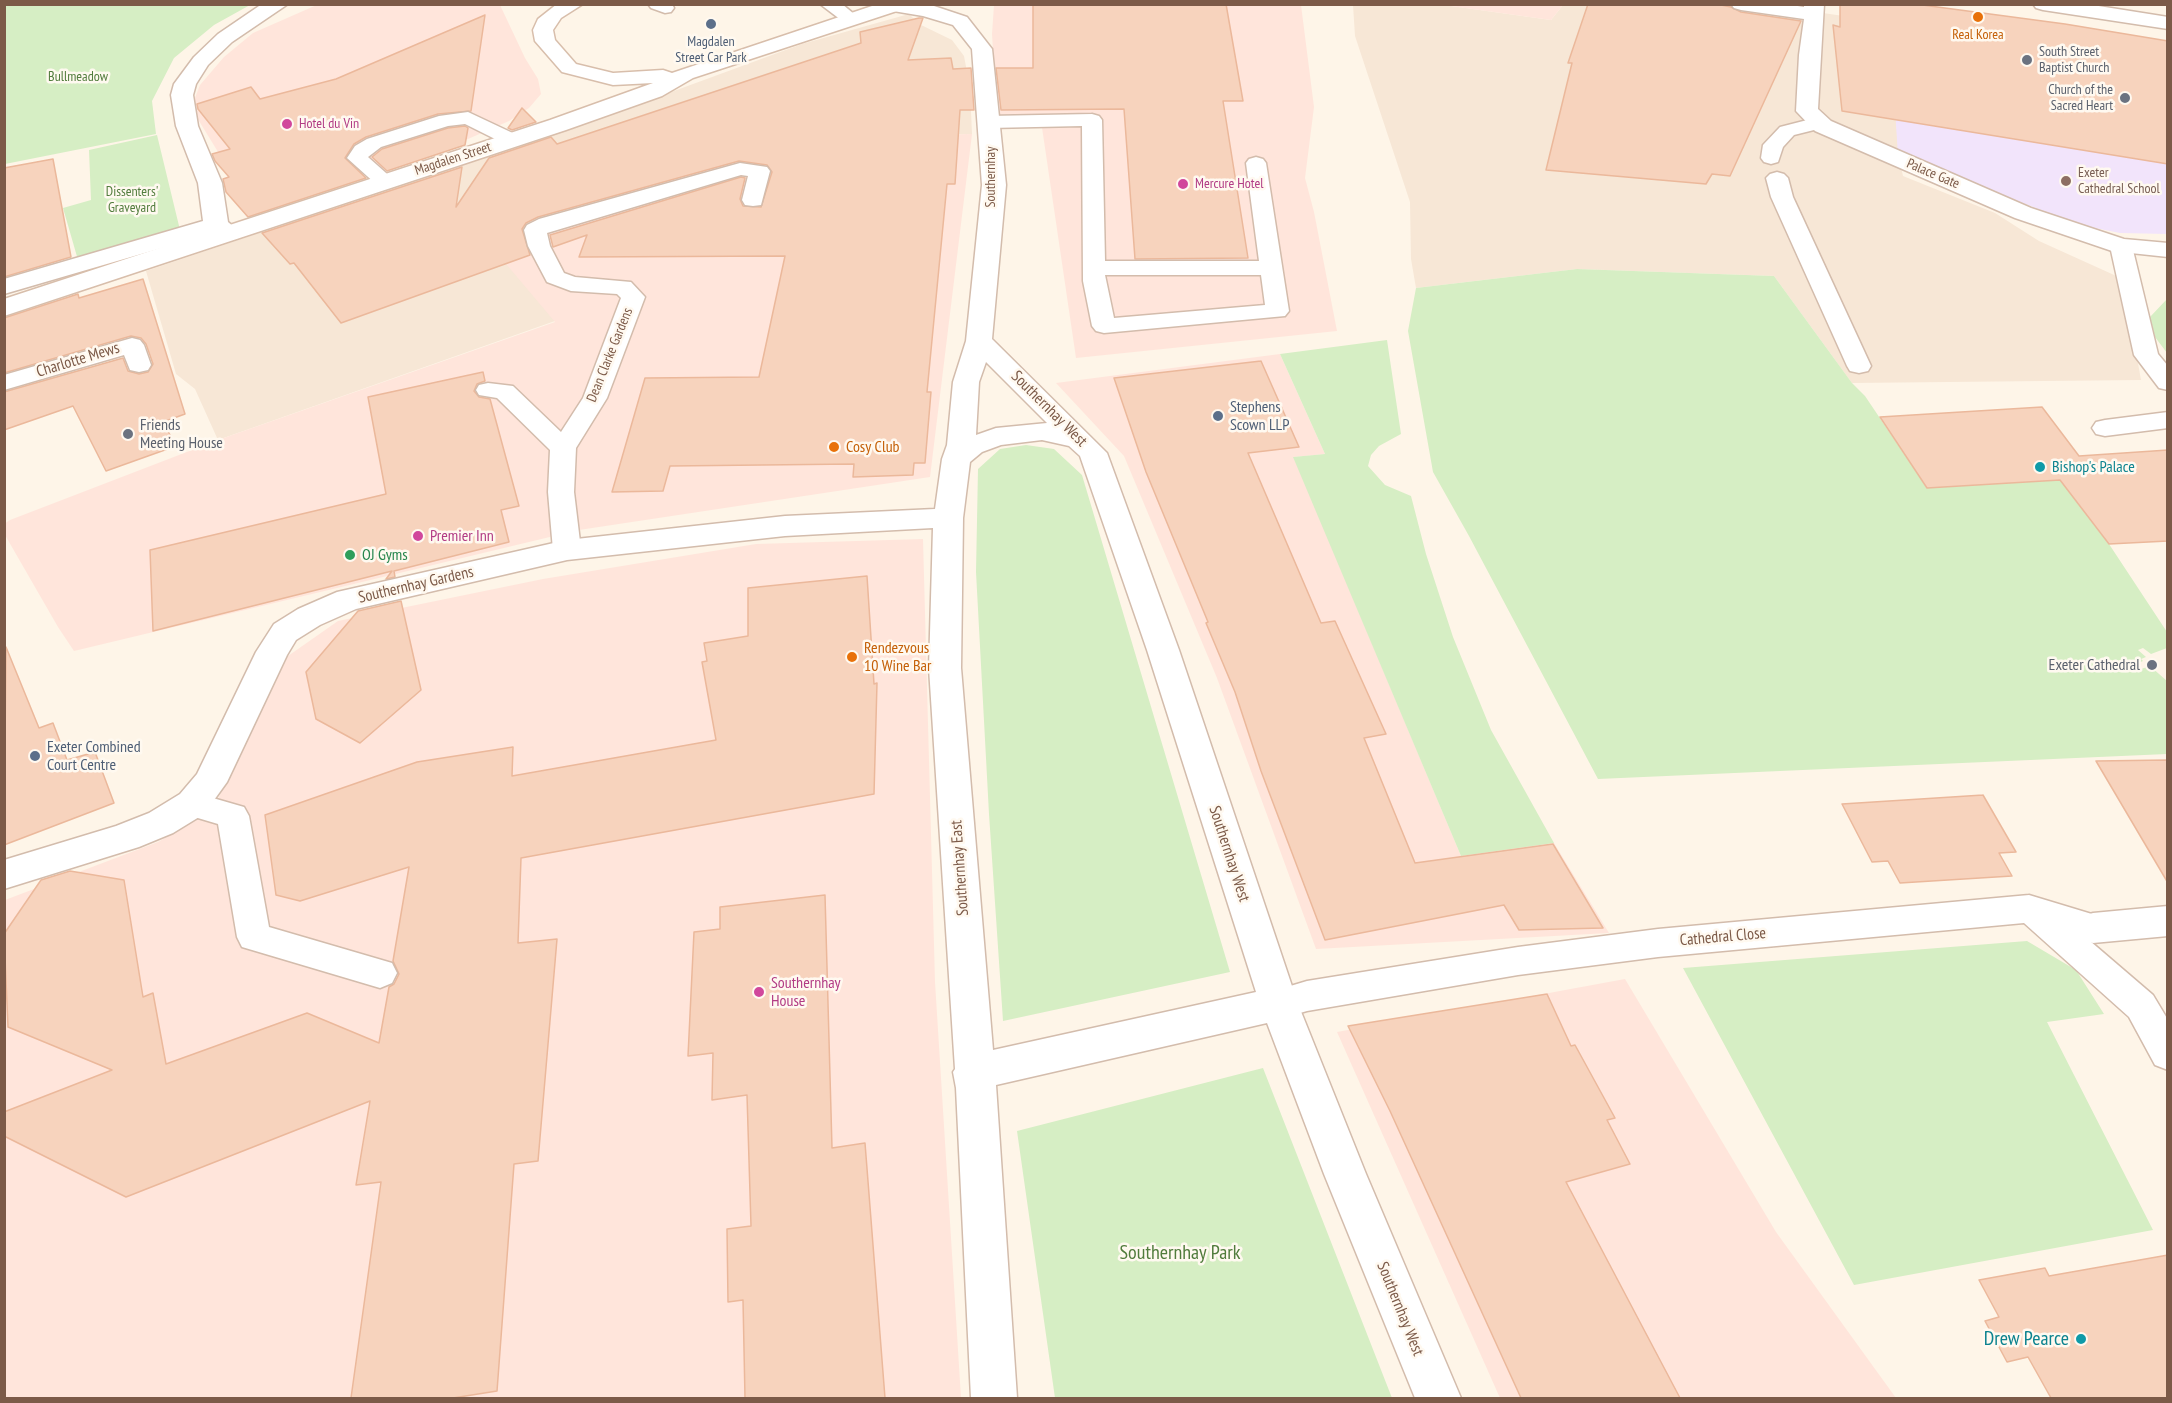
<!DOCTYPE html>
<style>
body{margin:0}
#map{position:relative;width:2172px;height:1403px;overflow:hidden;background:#fef5e8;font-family:"PT Sans Narrow",sans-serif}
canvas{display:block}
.frame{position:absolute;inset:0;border:6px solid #7c5a48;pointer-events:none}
</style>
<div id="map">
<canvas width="2172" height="1403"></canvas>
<div class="frame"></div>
</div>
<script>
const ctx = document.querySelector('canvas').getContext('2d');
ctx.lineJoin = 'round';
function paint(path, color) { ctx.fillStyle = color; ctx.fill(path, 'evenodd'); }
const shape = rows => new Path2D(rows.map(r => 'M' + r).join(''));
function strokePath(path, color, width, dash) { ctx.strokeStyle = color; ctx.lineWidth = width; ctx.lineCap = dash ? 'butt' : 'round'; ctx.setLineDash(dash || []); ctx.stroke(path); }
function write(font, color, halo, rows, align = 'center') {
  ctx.font = font + ' "PT Sans Narrow",sans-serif'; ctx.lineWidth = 5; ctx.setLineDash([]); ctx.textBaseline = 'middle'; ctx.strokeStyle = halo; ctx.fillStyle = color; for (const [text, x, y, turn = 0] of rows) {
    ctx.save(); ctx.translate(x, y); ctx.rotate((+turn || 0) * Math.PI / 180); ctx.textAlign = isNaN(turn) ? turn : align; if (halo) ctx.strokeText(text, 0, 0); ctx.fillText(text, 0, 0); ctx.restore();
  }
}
paint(shape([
 [1353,5,1444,5,1551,20,1563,5,1767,5,1997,38,1898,155,1903,176,1995,213,2039,241,2123,279,2141,380,1852,383,1774,276,1577,269,1416,288,1411,259,1410,202,1355,36],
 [909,14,919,24,952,40,964,56,970,88,972,134,871,136,769,147,678,179,611,185,624,195,587,206,555,321,218,440,195,389,176,374,146,271,595,120,802,44]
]), '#f7e7d6');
paint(shape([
 [319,4,500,5,525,58,538,79,541,94,529,108,509,121,468,139,255,212,191,108,200,85,224,57,253,33],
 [994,5,1301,5,1314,107,1305,178,1314,212,1337,331,1076,358,1040,114,997,115,992,34],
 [1444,5,1563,4,1563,5,1551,20],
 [972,134,930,477,579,530,74,651,58,627,5,535,4,524,10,520,218,440,555,322,485,239,623,195,610,185,662,166,678,179,769,147,871,136],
 [1280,354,1325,454,1294,457,1461,856,1554,843,1609,933,1316,949,1217,678,1124,456,1056,383],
 [923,539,935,982,961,1398,5,1398,5,900,158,842,212,811,288,656,338,621,543,579,756,544],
 [1625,979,1776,1232,1896,1398,1500,1398,1337,1032]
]), '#ffe5db');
paint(shape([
 [1894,95,2167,140,2167,234,2120,233,2080,225,1898,155]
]), '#f2e4fb');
paint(shape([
 [5,4,248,4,250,5,214,25,174,58,152,101,156,134,5,164],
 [157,135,180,230,78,260,63,208,91,200,89,150],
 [1577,269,1774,276,1852,383,1865,396,1927,488,2078,479,2073,497,2109,544,2167,632,2167,648,2151,654,2143,648,2138,650,2146,657,2141,659,2143,661,2136,664,2141,669,2150,666,2167,681,2167,754,1598,779,1469,536,1433,472,1408,331,1416,288],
 [2167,299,2167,353,2155,337,2150,317],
 [1387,340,1401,434,1379,446,1371,455,1368,466,1385,485,1411,496,1426,554,1453,637,1491,730,1554,843,1461,856,1293,457,1325,454,1280,354],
 [1026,445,1054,449,1082,475,1230,972,1003,1021,989,814,976,572,978,469,1000,449],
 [2027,941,2076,970,2104,1014,2047,1022,2153,1230,1854,1285,1683,968],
 [1263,1068,1392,1398,1055,1398,1017,1131]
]), '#d6eec4');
const building = shape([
 [1033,4,1226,4,1243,101,1223,101,1248,258,1135,259,1124,109,1001,110,996,68,1033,68,1033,4],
 [1588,4,1716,4,1731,7,1741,12,1801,21,1730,176,1712,174,1706,184,1546,170,1572,63,1568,63,1588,4],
 [1840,4,1915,4,2065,24,2168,41,2168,164,1842,111,1833,25,1840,27,1840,4],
 [485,15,471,111,438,114,366,137,354,144,345,158,366,178,248,217,226,192,223,179,229,177,215,161,212,154,230,149,198,109,197,104,251,87,260,99,336,79,485,15],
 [919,18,923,18,908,60,951,58,953,69,971,68,974,110,960,110,955,184,947,184,927,392,931,392,925,463,914,463,913,475,853,477,854,464,670,466,663,491,612,492,645,378,759,377,785,256,579,257,587,235,553,247,550,235,741,177,745,178,740,199,743,206,761,207,772,172,767,165,739,161,538,217,526,223,522,229,530,255,341,323,294,263,290,264,262,233,462,167,456,207,489,158,551,137,557,144,861,43,860,32,919,18],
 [522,108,536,122,512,130,508,128,522,108],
 [465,126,468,128,465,145,387,171,372,157,382,149,448,128,465,126],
 [53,159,71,257,4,277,4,168,53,159],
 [143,279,185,414,163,422,176,446,106,471,73,406,4,430,4,392,123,358,128,371,139,374,148,372,153,364,146,344,141,338,131,336,4,373,4,318,78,294,79,298,143,279],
 [1261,361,1299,447,1248,453,1321,623,1335,621,1386,734,1364,738,1415,863,1553,844,1603,928,1519,930,1504,905,1325,940,1261,771,1235,692,1206,623,1208,622,1146,472,1114,378,1261,361],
 [483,372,485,381,477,384,474,391,479,397,490,399,519,506,501,510,509,542,394,571,395,577,386,579,392,571,153,631,150,550,386,494,368,397,483,372],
 [2042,407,2079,456,2168,450,2168,541,2109,544,2060,480,1927,488,1880,417,2042,407],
 [867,576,874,684,877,683,874,794,521,858,518,943,557,939,538,1161,514,1164,497,1391,453,1398,351,1398,381,1182,356,1185,370,1101,126,1197,4,1136,4,1112,112,1070,8,1027,4,934,41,880,70,871,124,880,143,997,153,993,166,1064,307,1013,379,1043,389,987,394,984,399,974,393,961,409,867,300,901,276,895,265,815,417,762,513,747,512,776,716,740,702,662,707,661,704,643,748,636,748,588,867,576],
 [401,601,421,690,360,743,316,719,306,672,358,611,401,601],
 [6,647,39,728,53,723,67,760,95,752,114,803,4,845,6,647],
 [2168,760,2168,883,2096,761,2168,760],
 [1983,795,2016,852,1999,853,2012,876,1900,883,1888,861,1872,862,1842,804,1983,795],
 [825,895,832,1148,865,1143,885,1398,745,1398,743,1300,728,1302,727,1229,751,1226,747,1095,712,1100,713,1053,688,1056,694,932,720,929,720,907,825,895],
 [1547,994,1571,1046,1575,1045,1615,1118,1607,1120,1630,1164,1566,1182,1680,1398,1521,1398,1390,1111,1348,1026,1547,994],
 [2168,1255,2168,1398,2051,1398,2028,1357,2007,1362,1985,1321,1999,1317,1979,1280,2045,1268,2049,1276,2168,1255]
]);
paint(building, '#f7d3bd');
strokePath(building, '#ebb89b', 1.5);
const service = shape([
 [648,4,672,4,674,8,671,12,665,13,651,8,648,4],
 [820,4,842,4,860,19,857,23,845,23,820,4],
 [468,112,519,136,522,140,519,144,505,144,465,124,448,126,381,147,368,157,395,181,391,185,384,187,377,185,347,158,355,146,367,139,439,116,468,112],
 [1092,114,1099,116,1102,120,1105,261,1259,261,1246,163,1249,159,1256,157,1263,159,1266,163,1289,311,1285,316,1104,333,1096,331,1092,326,1083,281,1082,126,989,128,982,126,979,122,982,118,989,116,1092,114],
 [1105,275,1261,275,1265,305,1114,318,1105,275],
 [1819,117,1826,119,1829,123,1826,127,1794,135,1783,147,1778,162,1771,164,1764,162,1761,158,1763,145,1780,127,1819,117],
 [740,163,767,167,770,171,761,205,753,206,745,205,742,200,748,176,741,175,547,233,550,246,564,273,575,277,631,282,645,297,607,398,576,448,574,492,581,550,577,556,567,559,557,556,553,550,548,492,550,450,497,398,479,395,476,390,479,385,488,383,513,386,561,432,583,398,621,298,617,294,571,291,547,282,528,246,524,230,527,225,539,219,740,163],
 [1777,172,1784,174,1788,178,1793,197,1871,366,1868,371,1859,373,1850,371,1847,366,1771,197,1766,178,1770,174,1777,172],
 [2121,239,2129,241,2132,246,2158,354,2168,366,2168,390,2159,388,2134,355,2110,246,2113,241,2121,239],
 [132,338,140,340,144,345,151,365,148,370,139,372,130,370,124,355,4,390,4,375,132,338],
 [2168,412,2168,428,2105,436,2096,434,2092,428,2096,422,2105,420,2168,412],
 [192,792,244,807,249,816,269,927,392,963,397,973,392,983,380,988,242,947,237,937,218,824,181,813,176,804,181,795,192,792],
 [2029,895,2105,918,2110,928,2105,938,2090,941,2153,995,2168,1020,2168,1070,2155,1065,2129,1017,2024,923,1658,957,1518,975,1307,1011,1279,1019,1267,1015,1261,1004,1267,993,1307,981,1518,947,1658,929,2029,895]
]);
const pedestrian = shape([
 [2168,906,2168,936,2093,943,2080,939,2074,928,2080,917,2093,913,2168,906]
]);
const minor = shape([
 [262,4,288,4,232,42,208,65,196,84,193,95,198,126,222,183,228,222,241,233,238,238,229,240,213,233,4,294,4,279,203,221,198,183,176,126,171,95,174,84,194,57,218,34,262,4],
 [885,4,928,4,967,17,992,49,1006,185,992,339,1107,453,1179,650,1298,1004,1366,1174,1461,1398,1415,1398,1324,1174,1267,1023,996,1085,1017,1398,971,1398,956,1088,953,1072,955,1069,929,668,933,528,785,536,567,560,356,609,320,625,296,640,287,655,227,782,204,814,173,833,139,847,4,889,4,860,116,826,149,813,180,794,197,774,256,652,274,624,298,609,337,592,567,540,785,516,935,509,942,459,947,445,953,382,966,341,982,185,972,49,953,25,923,16,887,10,885,4],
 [986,362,1047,423,996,428,976,435,979,382,986,362],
 [1042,440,1069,446,1080,456,1147,650,1256,992,993,1050,961,668,963,518,970,462,982,452,1001,445,1042,440],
 [1731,4,1785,4,1804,7,1804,4,1824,4,1818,109,1831,121,2031,208,2124,239,2168,243,2168,257,2112,251,2015,218,1815,131,1796,111,1799,55,1804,19,1741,10,1734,8,1731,4]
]);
const tertiary = shape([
 [2033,4,2086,4,2168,17,2168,29,2043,10,2036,8,2033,4]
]);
const secondary = shape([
 [557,4,583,4,561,18,553,30,555,40,576,64,613,73,663,70,672,73,878,4,909,4,906,8,693,78,662,96,566,130,4,316,4,299,550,120,653,83,613,85,562,72,535,41,533,30,538,19,557,4]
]);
strokePath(service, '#d3bcac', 3);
strokePath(pedestrian, '#d3bcac', 3);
strokePath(minor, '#d3bcac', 3);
strokePath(tertiary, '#d3bcac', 3);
strokePath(secondary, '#d8beab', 3);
paint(service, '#fff');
paint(pedestrian, '#fff');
paint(minor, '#fff');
paint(tertiary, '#fff');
paint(secondary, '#fff');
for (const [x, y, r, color] of [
 [1978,17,6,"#e8710a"],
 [711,24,6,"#5c6f8a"],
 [2027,60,6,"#6b7280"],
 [2125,98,6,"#6b7280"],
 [287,124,6,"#d1479c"],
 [2066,181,6,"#8d6e63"],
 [1183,184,6,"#d1479c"],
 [1218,416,6,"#5c6f8a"],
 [128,434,6,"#6b7280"],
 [834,447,6,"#e8710a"],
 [2040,467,6,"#0f9aa8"],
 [418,536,6,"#d1479c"],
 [350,555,6,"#2e9e5b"],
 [852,657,6,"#e8710a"],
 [2152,665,6,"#6b7280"],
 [35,756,6,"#5c6f8a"],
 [759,992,6,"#d1479c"],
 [2081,1339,6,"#0f9aa8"]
]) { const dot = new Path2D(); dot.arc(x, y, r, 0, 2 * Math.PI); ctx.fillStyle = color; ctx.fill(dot); strokePath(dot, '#fff9f0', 2); }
write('14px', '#c56008', '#fff9f0', [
 ["Real Korea",1978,35]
]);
write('14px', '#4e5e75', '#fff9f0', [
 ["Magdalen",711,42],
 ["Street Car Park",711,58]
]);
write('14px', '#5b616d', '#fff9f0', [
 ["South Street",2039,52],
 ["Baptist Church",2039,68],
 ["Church of the",2113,90,"right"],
 ["Sacred Heart",2113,106,"right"]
], 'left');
write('14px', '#517c3c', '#fff9f0', [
 ["Bullmeadow",78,77],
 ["Dissenters'",132,192],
 ["Graveyard",132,208]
]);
write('14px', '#b23c85', '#fff9f0', [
 ["Hotel du Vin",299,124],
 ["Mercure Hotel",1195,184]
], 'left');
write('14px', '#7c5a48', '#fff9f0', [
 ["Magdalen Street",453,159,-18],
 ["Palace Gate",1933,174,23],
 ["Southernhay",991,177,-90],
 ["Dean Clarke Gardens",610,355,-68]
]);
write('14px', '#785e54', '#fff9f0', [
 ["Exeter",2078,173],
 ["Cathedral School",2078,189]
], 'left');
write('16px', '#7c5a48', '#fff9f0', [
 ["Charlotte Mews",78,360,-17],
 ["Southernhay West",1049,409,45],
 ["Southernhay Gardens",416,585,-13],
 ["Southernhay West",1229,854,72],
 ["Southernhay East",960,868,-94],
 ["Cathedral Close",1723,937,-5],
 ["Southernhay West",1400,1309,68]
]);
write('16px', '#4e5e75', '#fff9f0', [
 ["Stephens",1230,407],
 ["Scown LLP",1230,425],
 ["Exeter Combined",47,747],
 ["Court Centre",47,765]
], 'left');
write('16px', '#5b616d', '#fff9f0', [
 ["Friends",140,425],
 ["Meeting House",140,443],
 ["Exeter Cathedral",2140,665,"right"]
], 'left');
write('16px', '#c56008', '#fff9f0', [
 ["Cosy Club",846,447],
 ["Rendezvous",864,648],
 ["10 Wine Bar",864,666]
], 'left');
write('16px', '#0d838f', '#fff9f0', [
 ["Bishop's Palace",2052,467]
], 'left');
write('16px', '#b23c85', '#fff9f0', [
 ["Premier Inn",430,536],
 ["Southernhay",771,983],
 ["House",771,1001]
], 'left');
write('16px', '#27864d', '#fff9f0', [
 ["OJ Gyms",362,555]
], 'left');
write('20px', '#517c3c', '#fff9f0', [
 ["Southernhay Park",1180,1253]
]);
write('20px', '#0d838f', '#fff9f0', [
 ["Drew Pearce",2069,1339]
], 'right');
</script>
